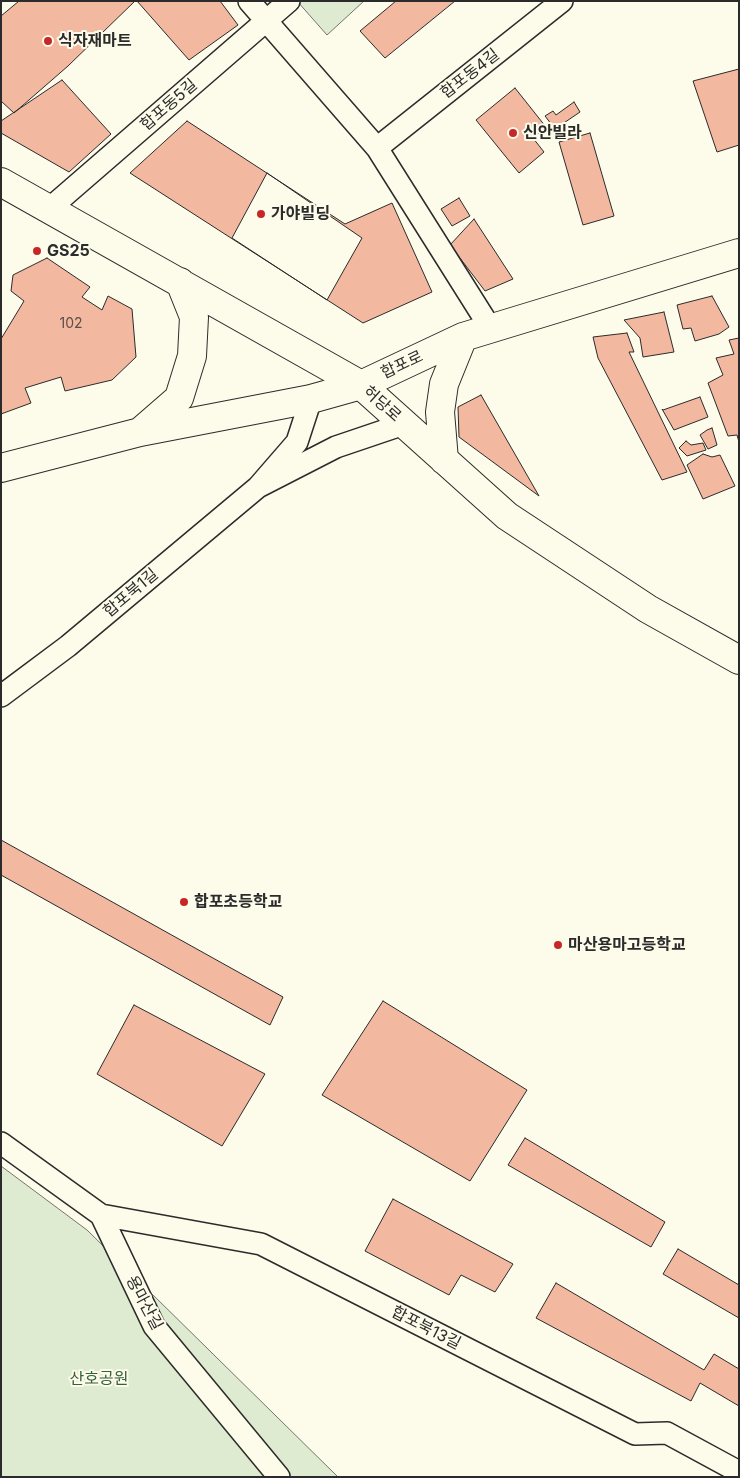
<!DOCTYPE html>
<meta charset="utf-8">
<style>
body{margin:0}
#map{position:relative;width:740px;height:1478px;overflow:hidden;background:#fdfbea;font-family:Inter,sans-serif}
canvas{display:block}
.frame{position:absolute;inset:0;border:2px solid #2b2b2b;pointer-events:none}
</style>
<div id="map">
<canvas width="740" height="1478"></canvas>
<div class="frame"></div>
</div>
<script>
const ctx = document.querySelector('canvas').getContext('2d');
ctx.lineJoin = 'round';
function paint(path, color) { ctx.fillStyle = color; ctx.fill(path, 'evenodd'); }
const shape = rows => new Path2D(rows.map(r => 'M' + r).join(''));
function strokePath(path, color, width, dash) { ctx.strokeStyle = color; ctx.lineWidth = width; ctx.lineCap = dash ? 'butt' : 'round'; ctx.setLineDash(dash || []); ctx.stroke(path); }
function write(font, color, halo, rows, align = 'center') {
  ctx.font = font + ' Inter,"Noto Sans KR",sans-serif'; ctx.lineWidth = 4; ctx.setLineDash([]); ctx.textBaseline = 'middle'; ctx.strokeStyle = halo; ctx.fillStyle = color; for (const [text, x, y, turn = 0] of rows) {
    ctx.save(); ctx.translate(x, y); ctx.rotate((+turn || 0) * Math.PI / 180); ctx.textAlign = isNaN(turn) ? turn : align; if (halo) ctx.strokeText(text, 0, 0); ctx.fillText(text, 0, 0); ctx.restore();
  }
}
const green = shape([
 [297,1,364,1,327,35,297,1],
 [1,1166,87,1230,338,1477,1,1477,1,1166]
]);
paint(green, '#deebd1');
strokePath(green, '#74746e', 1);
const building = shape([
 [19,1,135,1,68,66,14,113,1,101,1,16,19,1],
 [137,1,220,1,238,25,189,60,137,1],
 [396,1,455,1,385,58,360,31,396,1],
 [739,69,739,145,717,152,693,81,739,69],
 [62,80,111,134,69,172,1,133,1,121,62,80],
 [515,88,546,127,533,138,544,152,519,173,476,120,515,88],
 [574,102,580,112,555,129,545,116,553,111,556,115,574,102],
 [187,121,345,224,392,203,432,292,363,323,130,173,187,121],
 [590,133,614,216,583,225,559,142,590,133],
 [267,173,362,238,327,300,232,238,267,173],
 [459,198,470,216,452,226,441,209,459,198],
 [474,219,513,279,485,291,450,245,474,219],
 [47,258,90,287,82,297,102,310,108,296,132,309,136,357,112,380,65,391,61,377,25,388,31,403,1,414,1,339,24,301,11,291,13,275,47,258],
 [712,296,729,327,719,334,695,341,691,328,683,329,677,305,712,296],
 [664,312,674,352,643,357,640,338,624,320,664,312],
 [627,333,634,352,629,352,687,472,662,480,598,358,593,337,627,333],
 [739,338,739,442,737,435,728,436,708,383,723,375,716,358,734,354,729,340,739,338],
 [481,395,539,496,459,437,458,407,481,395],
 [700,397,708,417,674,430,662,409,663,410,700,397],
 [712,428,717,445,708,449,700,435,707,430,712,428],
 [686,441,691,445,703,443,706,450,687,456,679,448,686,441],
 [703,454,712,457,720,455,735,486,703,499,687,465,703,454],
 [1,840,283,997,270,1025,1,875,1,840],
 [383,1001,527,1090,470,1181,322,1095,383,1001],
 [134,1005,265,1074,222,1146,97,1074,134,1005],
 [525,1138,665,1222,651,1247,508,1165,525,1138],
 [393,1199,513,1264,495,1292,461,1275,449,1295,365,1251,393,1199],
 [678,1249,739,1285,739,1318,663,1274,678,1249],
 [556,1283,704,1370,714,1354,739,1369,739,1406,700,1383,691,1401,536,1318,556,1283]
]);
paint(building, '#f2b8a0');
strokePath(building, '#2b2b2b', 1);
const minor = shape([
 [249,1,377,148,491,329],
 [377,148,562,1],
 [49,209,289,1],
 [311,399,297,442,258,487,336,447,404,424],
 [1,696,68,646,258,487],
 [1,1143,101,1215,154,1326,279,1477],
 [101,1215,261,1244,635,1434,667,1433,739,1472]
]);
const secondary = shape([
 [1,182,361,385,507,516,648,609,739,660],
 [141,431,179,398,192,356,194,317,180,282],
 [444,460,440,412,444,384,463,337],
 [1,468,140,432,311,399,361,385,463,337,739,253]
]);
strokePath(minor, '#2b2b2b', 24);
strokePath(secondary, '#2b2b2b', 30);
strokePath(minor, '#fdfbea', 21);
strokePath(secondary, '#fdfbea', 28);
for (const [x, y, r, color] of [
 [48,41,5,"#c62828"],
 [513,133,5,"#c62828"],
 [261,214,5,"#c62828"],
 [37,251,5,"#c62828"],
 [184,902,5,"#c62828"],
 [558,945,5,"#c62828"]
]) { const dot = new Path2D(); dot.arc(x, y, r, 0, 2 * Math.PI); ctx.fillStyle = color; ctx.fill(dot); strokePath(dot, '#fdfbea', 2); }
write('14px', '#5d4e48', null, [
 ["102",71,324]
]);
write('bold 16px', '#2b2b2b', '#fdfbea', [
 ["식자재마트",58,41],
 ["신안빌라",523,133],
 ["가야빌딩",271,214],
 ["GS25",47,251],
 ["합포초등학교",194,902],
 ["마산용마고등학교",568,945]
], 'left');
write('16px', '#2b2b2b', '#fdfbea', [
 ["합포동4길",470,74,-38],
 ["합포동5길",169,105,-41],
 ["합포로",402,365,-25],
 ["허당로",382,404,42],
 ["합포북1길",131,593,-40],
 ["용마산길",144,1303,62],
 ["합포북13길",426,1328,27]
]);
write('16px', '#34623c', '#fdfbea', [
 ["산호공원",99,1379]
]);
</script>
